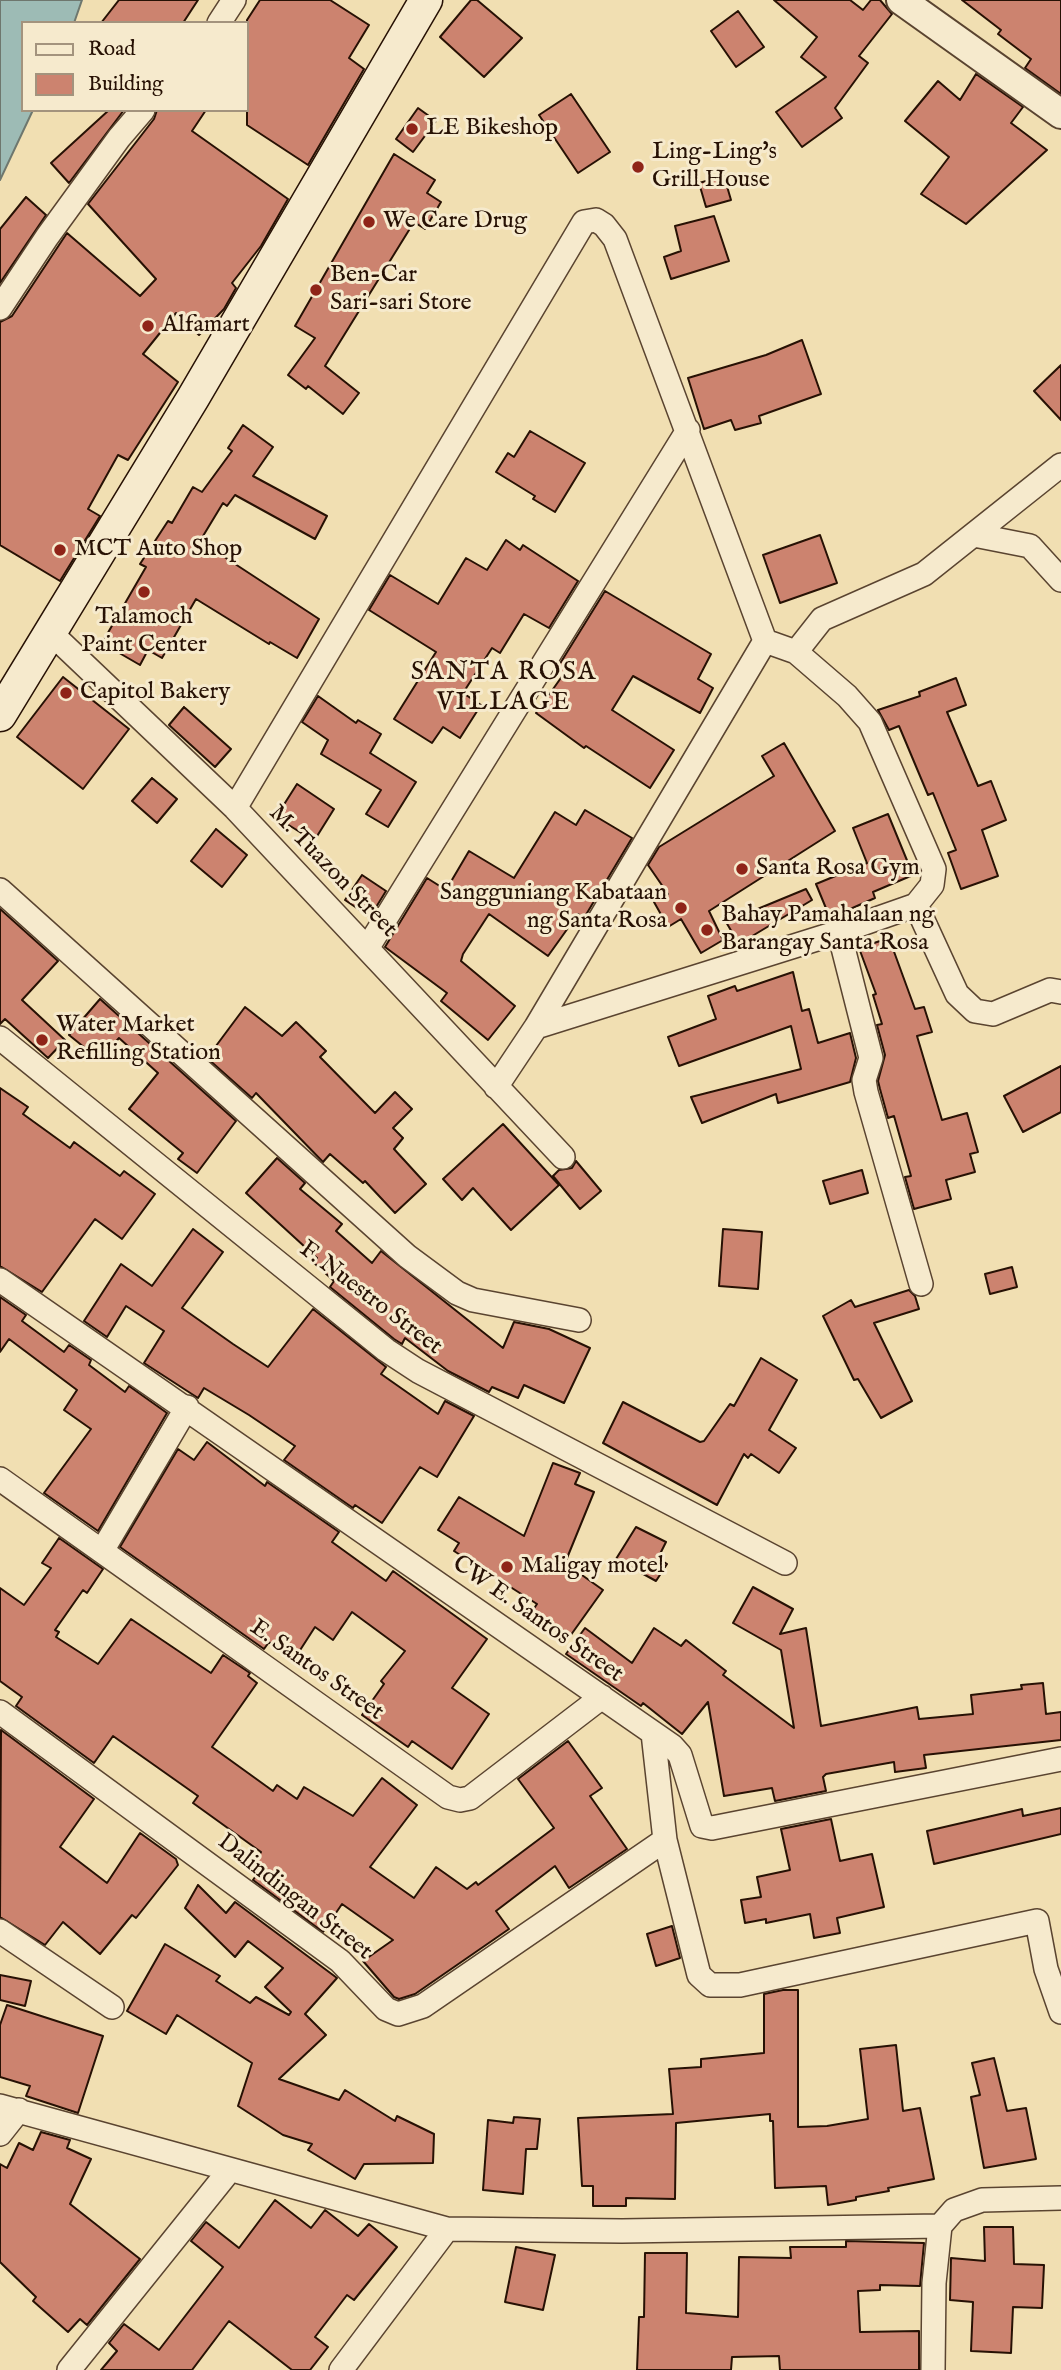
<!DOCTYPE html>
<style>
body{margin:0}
#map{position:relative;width:1061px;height:2370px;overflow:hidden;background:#f1dfb2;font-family:"IM FELL English",serif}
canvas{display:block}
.legend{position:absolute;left:21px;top:21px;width:228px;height:91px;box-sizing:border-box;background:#f6eacd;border:2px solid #a3937d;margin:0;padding:9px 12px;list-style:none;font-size:21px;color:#271104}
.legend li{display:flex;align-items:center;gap:14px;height:35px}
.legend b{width:35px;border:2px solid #a3937d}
</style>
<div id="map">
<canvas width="1061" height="2370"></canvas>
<ul class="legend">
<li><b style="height:9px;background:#f6eacd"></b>Road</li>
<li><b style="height:19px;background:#cc836f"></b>Building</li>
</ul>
</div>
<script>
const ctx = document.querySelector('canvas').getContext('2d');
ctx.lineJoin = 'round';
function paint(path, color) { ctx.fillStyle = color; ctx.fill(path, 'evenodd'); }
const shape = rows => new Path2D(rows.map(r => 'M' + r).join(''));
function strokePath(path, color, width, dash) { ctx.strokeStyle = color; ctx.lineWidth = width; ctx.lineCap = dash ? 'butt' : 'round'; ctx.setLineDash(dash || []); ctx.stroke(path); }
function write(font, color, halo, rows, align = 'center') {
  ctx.font = font + ' "IM FELL English",serif'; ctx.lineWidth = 6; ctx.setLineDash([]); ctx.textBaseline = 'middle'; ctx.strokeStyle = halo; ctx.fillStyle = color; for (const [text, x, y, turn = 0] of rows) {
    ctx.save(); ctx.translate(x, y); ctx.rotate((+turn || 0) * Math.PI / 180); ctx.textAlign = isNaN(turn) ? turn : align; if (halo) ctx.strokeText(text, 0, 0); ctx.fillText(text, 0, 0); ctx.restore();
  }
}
const water = shape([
 [0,0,82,0,74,23,23,23,23,110,33,110,0,180,0,0]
]);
paint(water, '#9dbbb5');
strokePath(water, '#6e776e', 2);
const building = shape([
 [119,0,198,0,183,23,101,23,119,0],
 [260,0,330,0,369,25,349,58,364,69,308,165,247,125,247,20,260,0],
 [471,0,477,0,522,38,484,77,440,37,471,0],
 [774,0,850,0,863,10,871,0,880,0,892,14,859,56,868,63,835,108,842,118,802,147,776,112,826,77,801,57,817,37,774,0],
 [962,0,1061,0,1061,94,1025,68,1031,59,998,34,1001,30,962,0],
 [738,11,764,47,736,67,711,31,738,11],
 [976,74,1023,107,1011,123,1047,150,966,224,921,194,949,157,905,121,938,81,960,100,976,74],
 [571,94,610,152,578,173,539,115,571,94],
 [418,108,436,121,413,152,396,139,418,108],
 [109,110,124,110,69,183,51,163,109,110],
 [157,110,206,110,192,131,288,199,261,246,232,283,236,288,224,309,199,335,176,313,143,354,178,382,128,460,118,455,88,509,100,516,60,581,0,545,0,322,12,316,67,233,140,296,156,279,88,204,154,119,157,110],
 [394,154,435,180,427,193,441,202,425,229,414,222,325,366,359,393,343,414,308,386,306,389,288,375,315,338,295,326,394,154],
 [724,176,731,200,706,207,699,183,724,176],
 [26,197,46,215,0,283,0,229,26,197],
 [714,216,729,261,671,279,664,257,681,251,675,226,714,216],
 [802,340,821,394,759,416,761,423,735,430,731,420,704,429,688,378,766,355,802,340],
 [1061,365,1061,420,1034,391,1061,365],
 [243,425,273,447,253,476,327,516,315,539,235,495,227,506,223,503,200,541,319,619,297,658,270,642,269,644,196,599,162,658,148,650,140,665,102,643,146,567,140,564,168,521,172,523,193,487,202,492,232,451,228,448,243,425],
 [530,431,585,463,555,512,533,499,535,496,496,472,508,453,514,457,530,431],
 [820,535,837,583,780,603,763,555,820,535],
 [506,540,520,550,523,545,578,581,549,628,524,614,500,653,492,648,463,693,481,705,460,738,443,727,432,743,394,719,436,652,369,610,390,575,438,604,466,558,487,570,506,540],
 [605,591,711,654,698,679,713,688,700,713,633,676,612,710,674,750,650,788,586,746,584,748,536,713,563,675,556,670,605,591],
 [63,677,129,729,83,789,17,737,63,677],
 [956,678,966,705,947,712,978,786,991,781,1006,820,982,830,998,876,961,889,948,853,956,850,933,793,928,795,899,726,889,730,878,710,920,696,919,692,956,678],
 [318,696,356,723,358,720,381,734,370,753,416,782,388,827,366,814,381,790,321,754,328,740,302,722,318,696],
 [184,707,231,749,215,767,169,725,184,707],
 [784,743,835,831,709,911,723,940,701,953,681,919,668,927,654,902,668,894,648,865,659,847,774,776,762,756,784,743],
 [152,778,177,799,157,823,132,801,152,778],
 [297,784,334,809,314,841,276,817,297,784],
 [585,810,632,838,584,918,578,914,548,956,489,914,463,954,461,961,515,1006,488,1040,441,1001,447,993,385,947,427,878,446,890,469,851,514,878,555,812,576,825,585,810],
 [888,814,913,875,873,892,875,898,830,918,816,884,867,863,853,828,888,814],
 [216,829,247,855,222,887,191,861,216,829],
 [362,875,386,891,370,917,345,900,362,875],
 [806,889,812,900,739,944,726,922,806,889],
 [0,909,58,961,22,1000,65,1040,48,1058,5,1019,0,1024,0,909],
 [889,938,915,1009,924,1007,932,1032,917,1036,942,1120,967,1113,978,1152,970,1154,975,1172,946,1180,951,1199,914,1209,905,1177,911,1176,894,1116,888,1118,880,1089,878,1081,885,1055,877,1025,882,1024,873,995,876,994,859,948,889,938],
 [793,972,802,1011,809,1009,818,1043,850,1033,856,1058,850,1082,778,1103,776,1094,702,1123,691,1097,801,1069,791,1026,679,1066,668,1037,716,1019,708,996,735,986,737,991,793,972],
 [100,999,236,1121,197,1173,178,1159,183,1153,129,1109,158,1073,119,1038,100,1060,69,1035,100,999],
 [245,1007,282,1036,296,1022,326,1051,320,1057,375,1113,395,1092,412,1109,393,1128,403,1138,394,1149,426,1184,395,1213,365,1181,363,1183,330,1154,323,1162,256,1093,252,1098,207,1058,245,1007],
 [1061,1066,1061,1112,1023,1132,1004,1096,1061,1066],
 [0,1088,28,1107,23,1114,70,1148,74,1142,120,1176,124,1171,155,1194,122,1239,95,1219,42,1292,0,1266,0,1088],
 [503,1124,559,1185,511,1230,473,1188,462,1200,443,1179,503,1124],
 [277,1158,305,1183,300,1189,342,1224,336,1231,372,1263,381,1251,503,1348,514,1322,549,1329,590,1348,564,1403,524,1385,518,1398,492,1387,489,1392,448,1371,405,1338,402,1344,394,1339,330,1287,334,1281,313,1262,317,1258,246,1193,277,1158],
 [576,1161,601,1191,580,1209,553,1176,559,1170,572,1168,576,1161],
 [862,1170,868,1193,830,1204,823,1181,862,1170],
 [193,1229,223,1252,182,1308,233,1344,268,1367,313,1309,386,1367,381,1374,438,1414,445,1401,474,1416,437,1477,420,1467,382,1523,355,1505,353,1508,284,1460,295,1446,249,1415,204,1388,198,1398,144,1363,164,1331,126,1306,107,1337,84,1321,121,1264,152,1286,193,1229],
 [723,1229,762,1232,758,1289,719,1286,723,1229],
 [1012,1267,1017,1287,990,1294,985,1274,1012,1267],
 [909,1290,915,1296,919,1309,874,1323,912,1401,881,1418,858,1379,854,1380,823,1316,851,1300,855,1307,909,1290],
 [0,1297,26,1315,22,1321,64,1352,69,1345,91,1360,89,1365,125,1392,129,1386,167,1413,98,1531,44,1493,91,1429,64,1410,77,1390,9,1339,0,1352,0,1297],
 [761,1358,797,1380,769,1430,796,1448,779,1473,751,1454,748,1458,744,1454,717,1505,603,1443,623,1402,700,1442,704,1441,730,1404,734,1406,761,1358],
 [207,1442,265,1486,267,1482,339,1532,332,1542,386,1581,393,1571,487,1639,452,1688,489,1714,452,1769,412,1741,408,1747,362,1715,384,1684,381,1681,405,1651,352,1612,333,1640,315,1627,295,1658,269,1642,264,1649,120,1547,178,1449,194,1460,207,1442],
 [553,1463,580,1473,575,1484,594,1492,565,1563,603,1590,568,1639,531,1613,537,1604,454,1551,459,1543,438,1530,459,1497,524,1536,553,1463],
 [636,1527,666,1542,658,1558,667,1564,656,1581,616,1559,636,1527],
 [59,1538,103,1569,87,1593,83,1590,55,1630,59,1632,56,1637,98,1664,131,1619,211,1673,223,1655,250,1673,248,1676,257,1683,212,1747,273,1791,277,1785,297,1799,304,1787,353,1816,382,1778,417,1805,370,1867,414,1898,436,1867,467,1889,476,1882,478,1885,554,1828,518,1779,568,1741,602,1788,590,1796,627,1849,569,1888,555,1866,496,1911,509,1929,415,1994,399,1999,394,1997,363,1961,393,1940,342,1904,323,1932,253,1880,260,1870,253,1866,261,1852,193,1803,198,1796,113,1736,94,1763,16,1706,22,1697,0,1681,0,1588,24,1605,51,1568,42,1563,59,1538],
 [753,1587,793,1609,780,1634,806,1628,821,1726,917,1707,919,1719,973,1714,971,1695,1022,1689,1021,1685,1043,1683,1046,1714,1061,1712,1061,1740,924,1755,926,1768,895,1772,894,1762,826,1774,823,1777,826,1791,775,1801,772,1788,724,1796,708,1702,682,1734,643,1703,641,1706,566,1654,585,1628,632,1663,654,1628,681,1646,686,1640,726,1671,723,1675,794,1728,781,1650,733,1623,753,1587],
 [1,1730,94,1799,60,1847,107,1883,140,1833,176,1859,178,1865,136,1918,132,1915,100,1954,63,1922,45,1945,0,1917,1,1730],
 [1061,1808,1061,1834,934,1864,927,1831,1022,1809,1023,1816,1061,1808],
 [831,1819,840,1861,872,1854,884,1907,837,1918,840,1933,814,1938,810,1914,766,1923,766,1919,745,1923,741,1900,761,1897,757,1877,790,1870,781,1829,831,1819],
 [198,1885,226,1913,235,1902,337,1978,305,2014,326,2035,279,2079,339,2100,345,2090,395,2121,397,2116,434,2134,433,2163,364,2164,355,2179,308,2150,312,2144,283,2135,238,2106,252,2063,177,2015,166,2034,127,2011,165,1944,220,1976,216,1981,250,2003,256,1997,289,2015,291,2012,265,1987,283,1968,248,1941,235,1957,185,1908,198,1885],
 [672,1926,680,1958,656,1966,647,1934,672,1926],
 [0,1975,31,1981,25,2006,0,2000,0,1975],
 [783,1990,798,1990,798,2127,827,2126,868,2119,860,2049,896,2045,903,2111,920,2108,934,2179,888,2188,889,2191,856,2197,856,2200,828,2205,826,2186,775,2188,773,2121,770,2121,770,2114,676,2123,675,2199,626,2198,626,2206,593,2206,593,2186,582,2186,578,2118,673,2114,669,2069,701,2067,701,2059,764,2053,764,1994,783,1990],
 [7,2005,103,2036,78,2113,26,2096,30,2086,0,2077,0,2025,7,2005],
 [994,2058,1007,2111,1026,2108,1036,2159,984,2168,971,2097,980,2095,972,2063,994,2058],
 [514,2117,540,2119,537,2149,526,2149,523,2194,483,2190,488,2120,513,2123,514,2117],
 [41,2132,70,2140,67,2148,91,2159,70,2204,140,2259,87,2325,80,2319,68,2332,33,2301,36,2297,0,2262,0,2164,7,2168,19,2143,33,2150,41,2132],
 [275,2200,311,2228,325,2210,358,2236,369,2224,397,2247,354,2300,347,2295,315,2337,328,2347,310,2370,292,2370,229,2321,192,2370,101,2370,117,2351,109,2343,124,2324,159,2350,223,2267,191,2241,206,2222,239,2248,275,2200],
 [984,2227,1013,2227,1014,2264,1044,2265,1042,2308,1013,2307,1011,2353,971,2351,973,2302,950,2300,951,2258,985,2261,984,2227],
 [846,2241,924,2243,920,2286,880,2285,880,2290,858,2291,860,2332,919,2331,919,2370,780,2370,779,2356,732,2357,731,2370,637,2370,639,2317,644,2317,645,2253,687,2253,686,2313,738,2317,739,2257,791,2258,790,2247,846,2247,846,2241],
 [516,2247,555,2255,543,2310,505,2302,516,2247]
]);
paint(building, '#cc836f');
strokePath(building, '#271104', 2);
const minor = shape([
 [219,23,234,0],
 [0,308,47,237,119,138,143,110],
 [974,535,1030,546,1061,580],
 [52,634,235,808,563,1157],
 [796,652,822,619,924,574,1061,465],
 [235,808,584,222,596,220,604,225,615,239,765,641,796,652,847,696,870,722,934,869,932,885,916,905,839,932,536,1027],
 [0,890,407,1256,457,1293,473,1300,579,1320],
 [916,905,957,994,975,1011,993,1014,1050,990,1061,992],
 [839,932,871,1058,864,1080,866,1092,921,1284],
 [368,947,688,430],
 [0,1038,386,1350,418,1371,785,1563],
 [496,1087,536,1027,765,641],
 [0,1280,672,1746,680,1755,702,1826,712,1828,1061,1759],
 [0,1479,448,1797,460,1800,470,1798,602,1697],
 [102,1551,187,1407],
 [0,1712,340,1961,386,2009,398,2014,423,2006,665,1840],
 [653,1733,665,1840,699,1975,710,1985,740,1985,1037,1921,1046,1969,1061,2012],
 [0,1931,112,2007],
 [0,2106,447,2229,622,2231,940,2226,934,2283,933,2370],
 [0,2134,19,2110],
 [940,2226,954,2210,982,2200,1061,2198],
 [69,2370,229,2171],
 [341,2370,447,2229]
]);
const tertiary = shape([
 [901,0,1061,114]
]);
const secondary = shape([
 [0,715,193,398,426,0]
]);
strokePath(minor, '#5a4430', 26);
strokePath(tertiary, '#5a4430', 32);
strokePath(secondary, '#271104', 35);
strokePath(minor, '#f6eacd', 23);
strokePath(tertiary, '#f6eacd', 28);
strokePath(secondary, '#f6eacd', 32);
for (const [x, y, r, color] of [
 [412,129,7,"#8f2418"],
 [638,167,7,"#8f2418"],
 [369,222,7,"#8f2418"],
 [316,290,7,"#8f2418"],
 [148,326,7,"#8f2418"],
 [60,550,7,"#8f2418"],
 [144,592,7,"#8f2418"],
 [66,693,7,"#8f2418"],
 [742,869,7,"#8f2418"],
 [681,908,7,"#8f2418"],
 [707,930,7,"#8f2418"],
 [42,1040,7,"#8f2418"],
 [507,1567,7,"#8f2418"]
]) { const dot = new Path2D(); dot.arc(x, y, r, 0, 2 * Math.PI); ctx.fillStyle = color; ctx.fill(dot); strokePath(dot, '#f6eacd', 2.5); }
write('24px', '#271104', '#f6eacd', [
 ["LE Bikeshop",426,129],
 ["Ling-Ling's",652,153],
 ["Grill House",652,181],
 ["We Care Drug",383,222],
 ["Ben-Car",330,276],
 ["Sari-sari Store",330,304],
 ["Alfamart",162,326],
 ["MCT Auto Shop",74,550],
 ["Talamoch",144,618,"center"],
 ["Paint Center",144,646,"center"],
 ["Capitol Bakery",80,693],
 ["Santa Rosa Gym",756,869],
 ["Sangguniang Kabataan",667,894,"right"],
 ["ng Santa Rosa",667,922,"right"],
 ["Bahay Pamahalaan ng",721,916],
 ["Barangay Santa Rosa",721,944],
 ["Water Market",56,1026],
 ["Refilling Station",56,1054],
 ["Maligay motel",521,1567]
], 'left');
write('24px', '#271104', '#f6eacd', [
 ["M. Tuazon Street",332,872,46],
 ["F. Nuestro Street",370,1299,37],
 ["CW E. Santos Street",537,1620,35],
 ["E. Santos Street",316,1671,35],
 ["Dalindingan Street",294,1898,38]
]);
ctx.letterSpacing = '2px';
write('26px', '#271104', '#f6eacd', [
 ["SANTA ROSA",504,674],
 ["VILLAGE",504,704]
]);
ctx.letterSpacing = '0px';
</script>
